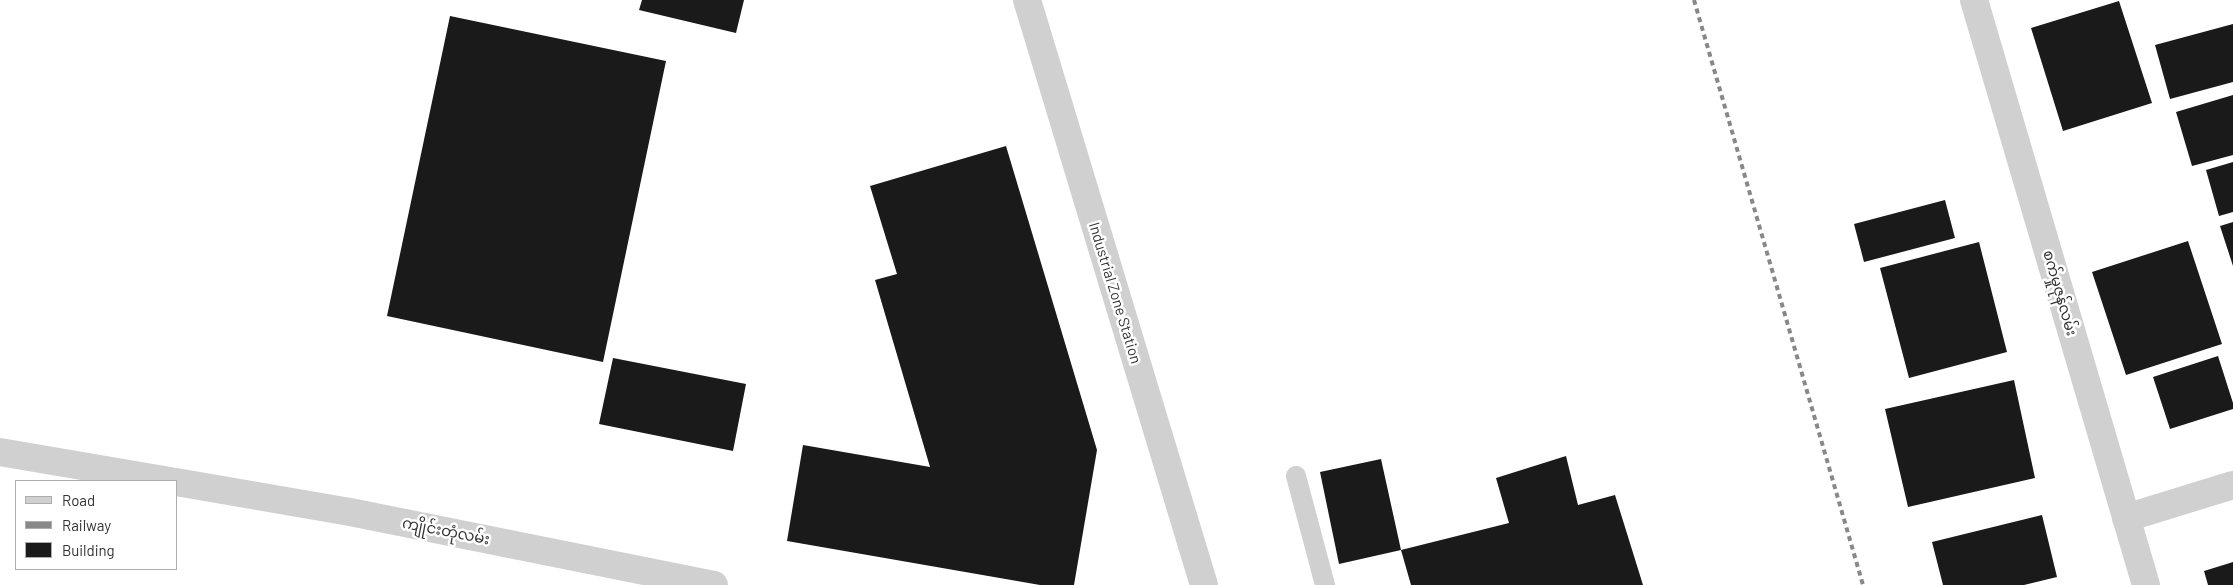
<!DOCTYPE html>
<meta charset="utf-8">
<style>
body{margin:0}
#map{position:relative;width:2233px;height:585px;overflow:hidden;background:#fff;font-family:Barlow,sans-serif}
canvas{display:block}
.legend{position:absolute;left:15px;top:480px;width:162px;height:90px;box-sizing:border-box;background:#fff;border:1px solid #adadad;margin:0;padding:6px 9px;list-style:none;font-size:15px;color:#333}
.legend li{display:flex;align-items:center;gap:10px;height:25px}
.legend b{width:25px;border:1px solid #adadad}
</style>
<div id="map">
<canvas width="2233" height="585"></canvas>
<ul class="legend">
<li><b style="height:6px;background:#d0d0d0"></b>Road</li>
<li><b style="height:6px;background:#888"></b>Railway</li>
<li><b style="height:14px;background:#1a1a1a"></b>Building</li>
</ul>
</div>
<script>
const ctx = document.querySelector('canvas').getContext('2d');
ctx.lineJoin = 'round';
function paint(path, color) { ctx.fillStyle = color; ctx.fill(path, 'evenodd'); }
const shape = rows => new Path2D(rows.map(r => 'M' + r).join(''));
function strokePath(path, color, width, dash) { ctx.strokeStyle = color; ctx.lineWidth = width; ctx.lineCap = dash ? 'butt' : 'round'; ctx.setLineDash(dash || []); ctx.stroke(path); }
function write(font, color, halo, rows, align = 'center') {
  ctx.font = font + ' Barlow,"Noto Sans Myanmar",sans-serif'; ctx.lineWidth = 5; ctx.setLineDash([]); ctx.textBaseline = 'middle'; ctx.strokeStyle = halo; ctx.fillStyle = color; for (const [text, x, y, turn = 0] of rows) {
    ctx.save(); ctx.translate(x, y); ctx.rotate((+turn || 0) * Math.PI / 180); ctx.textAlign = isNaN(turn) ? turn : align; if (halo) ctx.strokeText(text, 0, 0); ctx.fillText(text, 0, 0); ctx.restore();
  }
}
paint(shape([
 [642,0,744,0,736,33,639,10],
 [2119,1,2152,103,2063,131,2031,28],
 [450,16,666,61,603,362,387,316],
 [2233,24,2233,82,2170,99,2155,45],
 [2233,95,2233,155,2192,166,2176,112],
 [1006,146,1097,450,1074,585,1040,585,787,541,803,445,930,467,875,280,897,274,870,186],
 [2233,162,2233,212,2219,216,2206,170],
 [1945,200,1955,238,1864,262,1854,224],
 [2233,222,2233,266,2220,226],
 [2188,241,2222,344,2126,375,2092,272],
 [1979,242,2007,352,1909,378,1880,268],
 [2218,356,2233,403,2233,409,2170,429,2153,377],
 [613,358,746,384,733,451,599,424],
 [2014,380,2035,478,1908,507,1885,409],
 [1566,456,1578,505,1615,495,1643,585,1411,585,1401,550,1509,523,1496,478],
 [1381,459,1401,550,1339,564,1320,472],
 [2042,515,2057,577,2024,585,1943,585,1932,542],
 [2233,562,2233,585,2208,585,2204,571]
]), '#1a1a1a');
strokePath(shape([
 [1296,476,1325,585]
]), '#d0d0d0', 20);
strokePath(shape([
 [1027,0,1204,585],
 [0,452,170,481],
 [176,482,350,512,714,585],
 [2126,518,2233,485]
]), '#d0d0d0', 28);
strokePath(shape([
 [1974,0,2146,585]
]), '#d0d0d0', 28);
strokePath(shape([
 [1694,0,1863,585]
]), '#888', 4, [5, 4]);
write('15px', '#333', '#fff', [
 ["Industrial Zone Station",1115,293,73],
 ["စက်မှုဇုန်လမ်း",2060,293,74],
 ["ကျိုင်းတုံလမ်း",446,531,11]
]);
</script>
